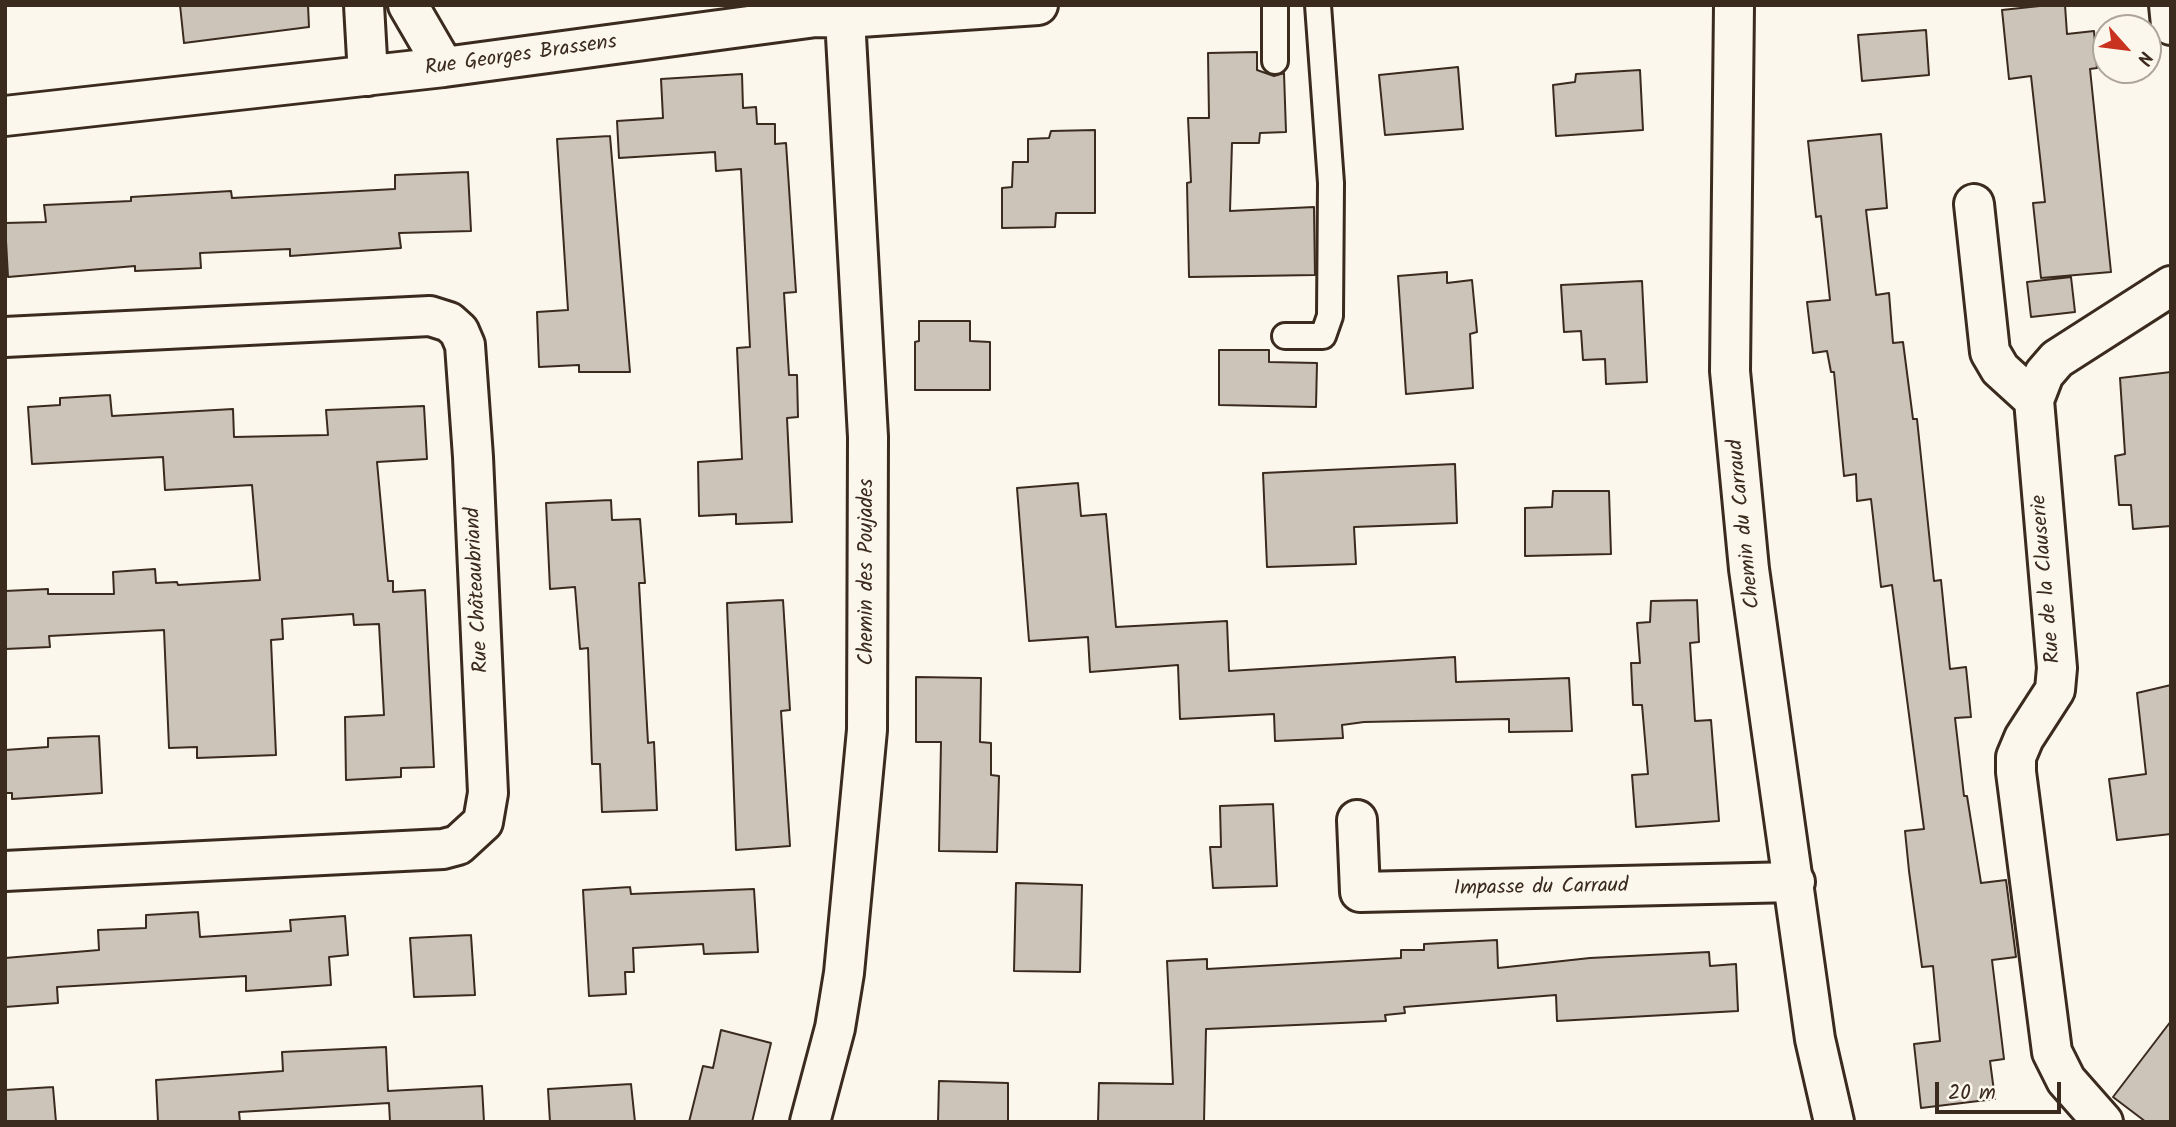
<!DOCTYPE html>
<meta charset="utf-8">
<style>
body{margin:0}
#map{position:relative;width:2176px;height:1127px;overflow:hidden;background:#fbf7ec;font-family:Kalam,sans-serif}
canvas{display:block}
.frame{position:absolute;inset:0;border:7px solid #3b2a1e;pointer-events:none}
.north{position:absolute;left:2092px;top:14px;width:70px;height:70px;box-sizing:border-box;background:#fbf7ec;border:2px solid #aea59a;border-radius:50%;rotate:118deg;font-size:19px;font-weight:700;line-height:28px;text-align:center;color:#3b2a1e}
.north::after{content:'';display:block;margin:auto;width:24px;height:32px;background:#c8321e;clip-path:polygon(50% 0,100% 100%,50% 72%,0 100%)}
.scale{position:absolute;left:1935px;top:1082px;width:126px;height:32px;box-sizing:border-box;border:4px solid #3b2a1e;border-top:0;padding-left:9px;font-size:21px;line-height:24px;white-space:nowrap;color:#3b2a1e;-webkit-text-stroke:5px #fbf7ec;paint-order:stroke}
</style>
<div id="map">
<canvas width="2176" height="1127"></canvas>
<div class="frame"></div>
<div class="north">N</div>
<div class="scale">20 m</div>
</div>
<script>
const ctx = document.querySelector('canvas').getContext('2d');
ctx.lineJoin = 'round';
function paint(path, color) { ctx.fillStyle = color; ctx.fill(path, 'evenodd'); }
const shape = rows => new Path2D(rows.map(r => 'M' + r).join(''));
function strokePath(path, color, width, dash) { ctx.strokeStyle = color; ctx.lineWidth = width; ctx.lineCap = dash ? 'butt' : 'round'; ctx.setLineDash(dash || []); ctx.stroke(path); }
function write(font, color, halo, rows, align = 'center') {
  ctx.font = font + ' Kalam,sans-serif'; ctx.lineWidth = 5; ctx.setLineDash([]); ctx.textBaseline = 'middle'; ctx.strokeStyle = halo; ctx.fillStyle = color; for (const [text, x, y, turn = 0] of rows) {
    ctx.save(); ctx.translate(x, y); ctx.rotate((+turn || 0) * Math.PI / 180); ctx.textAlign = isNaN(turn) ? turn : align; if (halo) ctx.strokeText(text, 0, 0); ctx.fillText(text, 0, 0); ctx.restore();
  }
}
const building = shape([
 [180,5,308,5,309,27,184,43,180,5],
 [2049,5,2065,5,2067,34,2094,31,2097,68,2090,69,2111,272,2041,278,2033,203,2045,202,2031,76,2009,79,2002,10,2049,5],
 [1926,30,1929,75,1862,81,1858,35,1926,30],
 [1257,52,1257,70,1274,76,1284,73,1286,132,1260,133,1259,143,1232,143,1230,211,1314,207,1315,275,1189,277,1187,183,1191,182,1188,118,1209,118,1208,53,1257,52],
 [1458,67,1463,129,1385,135,1379,75,1458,67],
 [1640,70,1643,130,1556,136,1553,85,1575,82,1576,74,1640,70],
 [742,74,743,108,756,107,757,124,775,124,775,144,786,143,796,292,784,293,789,375,797,375,798,417,787,418,792,522,736,524,736,514,699,516,698,462,742,459,737,348,750,347,741,169,716,171,715,152,619,158,617,121,663,118,661,79,742,74],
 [1095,130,1095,213,1056,213,1055,227,1002,228,1002,188,1012,187,1013,162,1028,162,1028,139,1049,138,1051,131,1095,130],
 [1881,134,1887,208,1866,210,1876,295,1889,293,1893,343,1903,342,1913,419,1917,419,1934,581,1941,580,1950,669,1966,667,1971,717,1955,718,1964,796,1967,796,1981,883,2006,880,2016,957,1992,960,2004,1059,1990,1061,1995,1099,1921,1108,1914,1044,1940,1041,1933,966,1922,967,1909,871,1905,831,1924,829,1892,585,1881,587,1871,499,1857,501,1856,474,1844,476,1834,372,1831,372,1827,351,1813,353,1807,302,1830,300,1821,216,1816,217,1808,141,1881,134],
 [610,136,630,372,579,372,579,365,539,367,537,312,568,310,557,139,610,136],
 [468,172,471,231,399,233,401,248,290,256,290,249,200,253,201,268,135,271,135,266,8,277,5,223,46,222,44,205,131,201,131,197,231,191,232,198,395,189,395,175,468,172],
 [1447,272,1447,283,1472,280,1477,332,1470,334,1473,388,1406,394,1398,276,1447,272],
 [2071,277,2075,312,2031,317,2027,282,2071,277],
 [1642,281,1647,382,1606,384,1605,359,1583,360,1581,331,1564,332,1561,285,1642,281],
 [919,321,970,321,970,341,990,342,990,390,915,390,915,342,919,341,919,321],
 [1219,350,1269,350,1269,362,1317,363,1316,407,1219,405,1219,350],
 [2171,372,2171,526,2133,529,2131,505,2119,505,2115,456,2125,454,2120,378,2171,372],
 [110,395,112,416,233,409,234,437,328,435,326,410,424,406,427,459,377,462,388,581,393,581,393,592,425,590,434,767,401,768,401,777,346,780,345,717,384,715,379,624,354,625,353,614,282,619,283,639,271,640,276,755,197,758,197,747,169,748,164,630,49,636,50,647,5,649,5,591,48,589,48,594,114,594,113,572,155,569,156,583,177,582,178,585,260,580,252,485,165,490,163,457,32,464,28,407,60,405,60,398,110,395],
 [1455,464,1457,523,1354,527,1356,564,1267,567,1263,473,1455,464],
 [1078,483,1081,516,1106,514,1116,627,1227,621,1229,671,1455,657,1456,682,1569,678,1572,731,1509,732,1509,719,1364,722,1342,725,1343,738,1275,741,1274,714,1180,719,1178,665,1090,672,1088,637,1029,641,1017,488,1078,483],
 [1553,491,1609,491,1611,554,1525,556,1525,508,1552,507,1553,491],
 [611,500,612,520,640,519,645,583,639,583,648,743,654,742,657,810,602,812,600,764,592,764,588,648,580,649,575,587,550,589,546,503,611,500],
 [783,600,790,710,781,711,790,846,736,850,727,603,783,600],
 [1697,600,1699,642,1690,643,1695,721,1711,720,1719,821,1636,827,1632,775,1648,774,1642,705,1633,705,1631,663,1640,663,1637,623,1650,622,1651,601,1697,600],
 [916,677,981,678,980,742,991,743,991,775,999,776,997,852,939,851,941,742,916,742,916,677],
 [2171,685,2171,834,2117,840,2109,779,2146,774,2137,693,2171,685],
 [99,736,102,793,12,799,12,793,5,793,5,750,48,747,48,738,99,736],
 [1273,804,1277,886,1213,888,1210,847,1221,847,1220,806,1273,804],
 [1016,883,1082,885,1080,972,1014,971,1016,883],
 [630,887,631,894,754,889,758,952,704,954,703,944,633,948,634,972,625,972,626,994,589,996,583,890,630,887],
 [198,912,200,937,291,931,290,920,345,916,348,955,329,957,331,985,246,991,246,976,57,987,58,1003,5,1007,5,958,99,950,98,930,146,928,146,915,198,912],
 [471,935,475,995,414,997,410,938,471,935],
 [1497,940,1498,968,1590,958,1709,952,1710,966,1736,964,1738,1011,1557,1021,1556,995,1404,1007,1405,1013,1385,1015,1386,1021,1206,1029,1204,1122,1098,1122,1099,1083,1173,1084,1167,961,1207,959,1207,969,1401,958,1401,950,1424,950,1424,944,1497,940],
 [2171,1021,2171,1122,2146,1122,2113,1097,2171,1021],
 [721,1030,771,1043,752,1122,689,1122,703,1066,713,1068,721,1030],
 [386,1047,388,1091,482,1086,484,1122,390,1122,389,1103,239,1112,240,1122,158,1122,156,1080,283,1071,282,1052,386,1047],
 [939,1081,1008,1083,1008,1122,938,1122,939,1081],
 [631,1084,635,1122,550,1122,548,1089,631,1084],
 [53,1087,56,1122,5,1122,5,1090,53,1087]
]);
paint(building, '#ccc4b9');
strokePath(building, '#3b2a1e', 2);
const lane = shape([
 [1275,61,1275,5],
 [1285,336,1323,336,1330,316,1331,183,1318,5]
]);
const street = shape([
 [364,5,368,76],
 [408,5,444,67],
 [2169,5,2171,25],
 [5,116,444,67,816,17,845,18,1038,5],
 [1974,204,1990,352,2000,369,2034,400],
 [5,337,430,316,449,322,459,331,465,345,473,457,488,793,483,822,458,845,443,849,5,871],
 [1357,820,1360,892,1795,882],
 [810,1122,835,1028,844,973,867,730,868,437,845,18],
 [2103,1122,2066,1080,2052,1052,2016,772,2016,757,2024,738,2055,690,2057,668,2034,400,2044,374,2057,359,2171,286]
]);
const secondary = shape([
 [1734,5,1730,371,1749,569,1772,733,1815,1039,1834,1122]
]);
strokePath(lane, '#3b2a1e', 30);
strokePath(street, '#3b2a1e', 44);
strokePath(secondary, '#3b2a1e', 44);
strokePath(lane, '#fbf7ec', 24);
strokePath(street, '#fbf7ec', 38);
strokePath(secondary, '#fbf7ec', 38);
write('21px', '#3b2a1e', '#fbf7ec', [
 ["Rue Georges Brassens",521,57,-8],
 ["Chemin du Carraud",1746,524,-96],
 ["Chemin des Poujades",868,572,-90],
 ["Rue de la Clauserie",2048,579,-95],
 ["Rue Châteaubriand",479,590,-93],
 ["Impasse du Carraud",1541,889,-1]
]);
</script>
